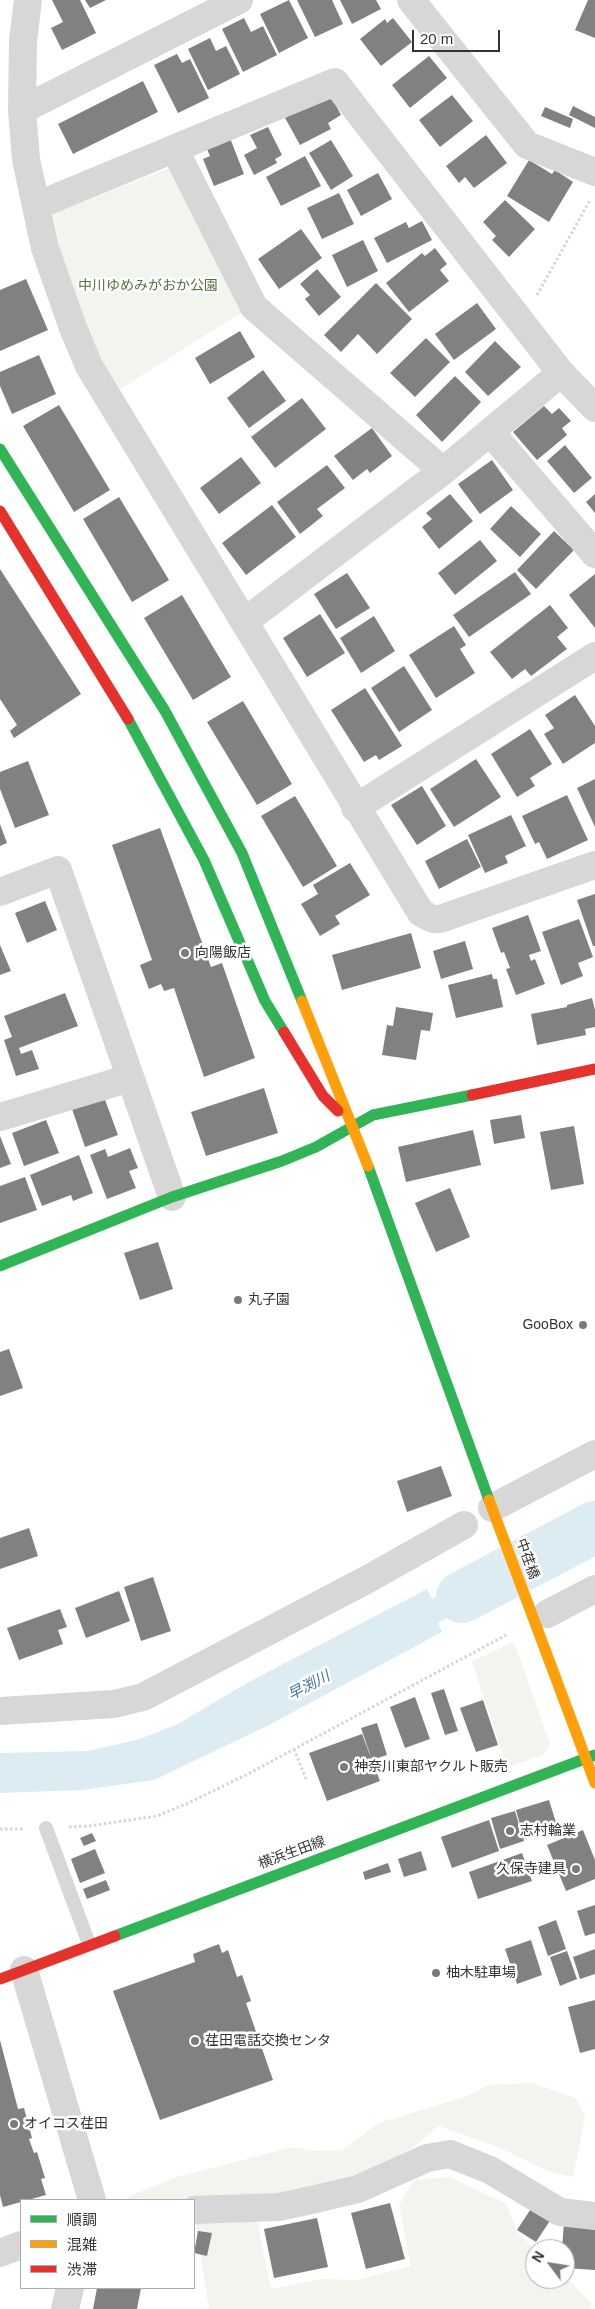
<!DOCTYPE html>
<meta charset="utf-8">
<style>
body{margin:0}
#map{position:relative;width:595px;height:2309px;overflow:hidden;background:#fff;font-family:Arial,"Noto Sans JP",sans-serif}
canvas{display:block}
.legend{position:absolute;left:20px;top:2199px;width:175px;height:90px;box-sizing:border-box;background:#fff;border:1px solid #adadad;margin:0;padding:6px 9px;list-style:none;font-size:15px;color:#333}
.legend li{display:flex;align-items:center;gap:10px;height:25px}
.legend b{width:25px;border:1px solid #adadad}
.north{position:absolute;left:525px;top:2239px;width:50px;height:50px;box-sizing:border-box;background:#fff;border:1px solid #adadad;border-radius:50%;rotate:301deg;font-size:14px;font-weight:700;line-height:20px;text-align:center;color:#333}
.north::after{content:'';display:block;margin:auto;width:18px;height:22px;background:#7a7a7a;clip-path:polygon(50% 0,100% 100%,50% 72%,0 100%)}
.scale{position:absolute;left:412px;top:30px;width:88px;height:22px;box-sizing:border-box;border:2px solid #333;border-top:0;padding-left:6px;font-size:15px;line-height:18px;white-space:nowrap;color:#333;-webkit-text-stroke:4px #fff;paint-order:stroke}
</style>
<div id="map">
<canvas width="595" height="2309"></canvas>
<ul class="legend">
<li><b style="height:6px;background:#30b455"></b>順調</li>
<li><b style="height:6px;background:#ff9f0a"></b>混雑</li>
<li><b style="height:6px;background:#e5322d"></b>渋滞</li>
</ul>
<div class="north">N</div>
<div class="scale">20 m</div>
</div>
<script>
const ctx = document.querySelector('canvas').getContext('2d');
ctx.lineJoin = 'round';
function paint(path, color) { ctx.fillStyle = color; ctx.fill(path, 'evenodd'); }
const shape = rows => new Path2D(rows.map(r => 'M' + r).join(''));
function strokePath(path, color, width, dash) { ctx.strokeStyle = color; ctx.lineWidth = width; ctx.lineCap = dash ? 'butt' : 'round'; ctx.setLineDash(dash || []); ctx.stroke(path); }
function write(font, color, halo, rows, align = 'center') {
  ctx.font = font + ' Arial,"Noto Sans JP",sans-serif'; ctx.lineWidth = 5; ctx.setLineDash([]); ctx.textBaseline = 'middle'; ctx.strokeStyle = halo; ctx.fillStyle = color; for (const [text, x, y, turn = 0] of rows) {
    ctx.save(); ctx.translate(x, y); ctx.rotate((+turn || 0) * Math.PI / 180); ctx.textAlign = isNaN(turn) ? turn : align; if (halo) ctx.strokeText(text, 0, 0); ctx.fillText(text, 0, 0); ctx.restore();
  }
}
paint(shape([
 [169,168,242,312,120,389,98,356,64,268,53,214],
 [514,1642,550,1744,544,1754,507,1768,472,1661],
 [532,2083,576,2098,585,2117,573,2177,548,2171,498,2147,439,2126,412,2148,359,2178,323,2191,194,2200,130,2200,127,2197,177,2177,293,2147,313,2151,342,2150,379,2123,465,2097,489,2085],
 [450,2177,506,2204,517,2232,535,2250,535,2279,565,2279,565,2276,592,2304,589,2309,209,2309,194,2214,256,2215,271,2289,322,2279,357,2280,411,2266,399,2205,414,2180]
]), '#f1f5ed');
paint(shape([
 [501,1560,511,1584,438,1623,442,1632,267,1726,154,1780,82,1790,0,1793,0,1753,88,1751,140,1739,178,1724,247,1683,427,1589,432,1599]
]), '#ddebf3');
paint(shape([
 [500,1558,512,1586,497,1594,487,1565]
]), '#fff');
strokePath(shape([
 [462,1597,595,1527]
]), '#ddebf3', 52);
paint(shape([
 [52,0,80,0,96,33,62,50,51,28,63,22],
 [85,0,106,0,90,8],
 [289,0,308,38,279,53,260,14],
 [297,0,332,0,343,24,315,37],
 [340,0,376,0,381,9,352,24],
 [588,0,595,0,595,38,575,30],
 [244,18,251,32,263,26,277,55,243,72,222,29],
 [393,18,412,42,381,66,360,39,385,19,387,23],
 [210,38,216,51,226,46,240,74,208,90,188,49],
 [177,54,182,63,190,59,209,98,178,113,154,65],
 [429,56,447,78,410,108,392,85],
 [143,81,158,112,73,154,58,124],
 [452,95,473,121,440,147,419,120],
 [331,96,341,115,328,123,331,129,300,145,284,116],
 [573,106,595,117,595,128,569,115],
 [545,107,573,119,570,128,541,116],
 [268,127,282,155,275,159,277,163,254,175,244,155,257,148,250,135],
 [486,135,507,163,474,188,465,177,459,183,446,166],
 [230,138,244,174,214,186,203,159,210,156,206,147],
 [331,140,353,176,331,190,309,153],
 [305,156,321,186,281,206,266,177],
 [529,160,552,174,555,170,573,182,549,222,507,196],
 [378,173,392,199,361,216,347,190],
 [339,193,354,224,322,239,307,208],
 [505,200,535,229,509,257,492,240,496,236,483,222],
 [422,221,432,240,387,263,374,238,406,222,409,228],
 [301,229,322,258,279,289,258,259],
 [363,240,378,271,347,287,332,255],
 [435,248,447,264,440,270,449,281,409,312,386,283,422,253,425,256],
 [317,269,341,297,319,316,305,299,310,295,300,284],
 [26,279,48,330,0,351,0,290],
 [376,283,412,319,377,354,358,334,341,352,324,335],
 [477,303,496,329,454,360,435,334],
 [240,331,255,357,210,384,195,358],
 [426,338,450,362,415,397,390,373],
 [495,341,521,367,488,396,465,372],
 [39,355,56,394,12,414,0,386,0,372],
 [263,370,286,401,249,428,227,398],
 [455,376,481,402,442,442,416,415],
 [302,398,326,429,275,468,251,437],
 [59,405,110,490,74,512,23,426],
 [544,406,552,414,559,408,571,421,562,428,567,435,537,460,513,432],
 [372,428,392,456,370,473,367,469,353,480,334,456],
 [565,445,592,478,574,493,547,461],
 [241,457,261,483,219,514,200,488],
 [492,460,513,490,480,514,458,484],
 [327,465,345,488,317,509,323,516,300,534,277,502],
 [450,494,473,521,439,549,422,527,432,519,426,513],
 [595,494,595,513,586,502],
 [119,497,169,580,132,602,83,519],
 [272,505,296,537,246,575,222,543],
 [511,506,541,534,520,557,490,529],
 [554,531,574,550,536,589,517,570],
 [480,540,497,561,455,595,438,573],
 [0,569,81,694,14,738,10,731,17,725,0,699],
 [515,572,531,594,469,637,453,615],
 [347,573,370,608,336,629,314,594],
 [595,574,595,628,569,595],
 [182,595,231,677,193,700,144,618],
 [550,605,568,628,557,637,567,649,531,676,525,669,512,679,490,652],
 [320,614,345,653,307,677,283,638],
 [374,616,395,651,361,673,340,638],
 [454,626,466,645,460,649,475,673,436,698,409,655],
 [404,666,432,710,399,732,371,688],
 [365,688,402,746,379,760,376,755,364,762,331,710],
 [575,695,595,726,595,743,563,764,544,734,554,728,545,715],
 [243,701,292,784,257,805,207,722],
 [530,729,552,764,530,778,535,786,517,797,491,754],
 [476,759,501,797,454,827,430,789],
 [28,761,49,815,15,828,0,789,0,772],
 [595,779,595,827,577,788],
 [422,786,446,826,417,845,391,805],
 [567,795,588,840,547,859,539,842,535,844,522,816],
 [295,796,337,866,303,887,261,816],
 [511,815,526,846,505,856,508,863,485,873,468,835],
 [0,824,7,843,0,846],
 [160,828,211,967,222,963,255,1058,204,1077,174,988,164,991,161,984,149,989,140,965,152,960,112,845],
 [467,839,481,867,439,889,425,861],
 [350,863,370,895,335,916,340,924,320,936,301,904,318,894,313,885],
 [595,894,595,946,593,946,577,900],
 [45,901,57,930,27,943,15,913],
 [528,915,541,951,529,955,531,961,535,959,545,984,516,995,506,969,510,968,504,952,501,953,492,928],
 [579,919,593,957,578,963,583,976,561,985,542,932],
 [411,933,421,968,342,990,332,955],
 [465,941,473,969,441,979,433,951],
 [0,945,11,971,0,975],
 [492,974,493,979,497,979,503,1007,456,1018,448,985],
 [65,993,78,1026,19,1048,21,1054,32,1050,39,1069,16,1076,4,1040,12,1037,4,1016],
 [592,998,595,1010,595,1027,585,1029,586,1035,537,1045,531,1014,567,1007,567,1005],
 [396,1007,433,1013,430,1031,421,1030,416,1060,382,1055,387,1025,393,1026],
 [264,1088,278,1133,206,1156,191,1112],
 [104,1097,118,1135,85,1147,72,1109],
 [521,1115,525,1138,494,1144,490,1120],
 [46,1120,59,1153,24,1166,12,1133],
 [574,1126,584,1184,551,1190,540,1132],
 [473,1130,481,1165,406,1182,398,1147],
 [0,1136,11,1164,0,1168],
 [130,1148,138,1168,129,1171,136,1188,107,1199,90,1155,105,1149,108,1157],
 [79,1155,93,1193,73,1201,71,1195,42,1206,30,1175],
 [25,1177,37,1210,0,1223,0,1186],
 [450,1188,470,1237,436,1252,415,1203],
 [158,1242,173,1289,140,1300,124,1253],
 [9,1349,23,1388,0,1396,0,1352],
 [441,1466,452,1496,407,1512,397,1481],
 [29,1528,38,1556,0,1569,0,1538],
 [153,1577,171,1631,141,1641,124,1587],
 [119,1591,130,1621,86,1638,75,1608],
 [60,1609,67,1627,58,1630,63,1644,19,1660,7,1628],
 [444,1689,458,1731,445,1735,431,1693],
 [415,1697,430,1739,405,1748,390,1707],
 [483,1700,498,1745,476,1752,460,1708],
 [377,1723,387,1755,372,1760,361,1728],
 [362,1734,380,1781,327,1801,309,1753],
 [549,1800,558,1829,524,1839,516,1810],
 [515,1811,524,1841,500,1849,491,1818],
 [489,1820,499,1851,452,1868,441,1837],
 [583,1830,595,1860,595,1879,566,1891,547,1845],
 [92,1833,96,1841,84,1846,80,1838],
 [95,1849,105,1873,80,1883,71,1859],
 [421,1851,427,1870,404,1877,398,1859],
 [522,1853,532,1881,478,1899,469,1872],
 [388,1863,391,1872,365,1880,363,1872],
 [106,1880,110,1890,87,1899,83,1889],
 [595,1905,595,1933,585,1936,577,1911],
 [556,1920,566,1949,548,1956,538,1927],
 [531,1940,542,1975,517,1984,505,1949],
 [219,1944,222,1953,228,1950,237,1977,242,1975,251,2001,246,2003,273,2080,160,2120,113,1991,195,1962,193,1954],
 [595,1949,595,1974,580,1979,573,1957],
 [567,1951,577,1979,560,1986,550,1957],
 [595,2000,595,2049,580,2053,568,2007],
 [0,2040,18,2109,24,2108,32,2138,29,2139,34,2153,37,2152,45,2178,41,2179,46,2195,3,2207,0,2195],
 [536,2201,555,2213,536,2242,517,2230],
 [390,2203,405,2259,366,2269,351,2213],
 [317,2218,328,2267,274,2278,264,2229],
 [564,2222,595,2224,595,2270,565,2268,565,2249,562,2249],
 [198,2231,212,2233,207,2256,194,2253],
 [97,2288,141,2288,137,2309,93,2309]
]), '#818181');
strokePath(shape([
 [537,295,590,200],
 [294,1749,306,1779],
 [69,1827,89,1826,157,1816,186,1804,248,1774,508,1634],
 [0,1829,25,1829]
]), '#d6d6d6', 3, [2.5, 2.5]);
strokePath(shape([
 [46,1828,89,1944]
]), '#d7d7d7', 14);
strokePath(shape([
 [239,0,22,110,26,159,45,248,73,328,89,366,421,913,433,919,440,919,595,865],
 [411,0,527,145,595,172],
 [22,110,23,41,28,0],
 [175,150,254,307,443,471],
 [36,206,335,82,561,373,595,408],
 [491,433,595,554],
 [244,622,443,471,561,373],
 [355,808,595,656],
 [0,892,58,870,172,1197],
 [0,1117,130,1078],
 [492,1508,595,1454],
 [547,1614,595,1589],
 [0,1711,114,1704,143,1697,368,1579,464,1525],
 [24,1970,92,2200],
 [194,2210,279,2207,316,2199,358,2189,427,2158,450,2154,490,2170,560,2212,595,2216],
 [0,2253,21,2245],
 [65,2309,70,2288]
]), '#d7d7d7', 28);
strokePath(shape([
 [0,449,165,711,242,853,302,1001],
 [128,719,204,860,265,1001,284,1032],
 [368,1166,489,1500],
 [0,1266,172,1197,282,1161,316,1147,373,1115,472,1095],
 [115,1936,595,1755]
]), '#30b455', 11);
strokePath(shape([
 [302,1001,368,1166],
 [489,1500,595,1783]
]), '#ff9f0a', 11);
strokePath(shape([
 [0,511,128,719],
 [284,1032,323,1096,338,1111],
 [472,1095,595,1069],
 [0,1979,115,1936]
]), '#e5322d', 11);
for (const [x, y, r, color] of [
 [185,953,5,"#7a7a7a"],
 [238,1300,5,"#7a7a7a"],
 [583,1325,5,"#7a7a7a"],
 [344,1767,5,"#7a7a7a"],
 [510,1831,5,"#7a7a7a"],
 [576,1869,5,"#7a7a7a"],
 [436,1973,5,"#7a7a7a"],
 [195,2041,5,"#7a7a7a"],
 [14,2124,5,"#7a7a7a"]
]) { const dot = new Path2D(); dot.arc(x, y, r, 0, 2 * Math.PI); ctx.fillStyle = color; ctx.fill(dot); strokePath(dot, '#fff', 2); }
write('14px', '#56703f', '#fff', [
 ["中川ゆめみがおか公園",148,286]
]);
write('14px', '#333', '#fff', [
 ["向陽飯店",195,953],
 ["丸子園",248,1300],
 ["GooBox",573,1325,"right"],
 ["神奈川東部ヤクルト販売",354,1767],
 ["志村輪業",520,1831],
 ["久保寺建具",566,1869,"right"],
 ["柚木駐車場",446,1973],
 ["荏田電話交換センタ",205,2041],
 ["オイコス荏田",24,2124]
], 'left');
write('14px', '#333', '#fff', [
 ["中荏橋",527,1559,70],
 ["横浜生田線",292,1853,-20]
]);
write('italic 15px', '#3f7597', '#fff', [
 ["早渕川",309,1686,-28]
]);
</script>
